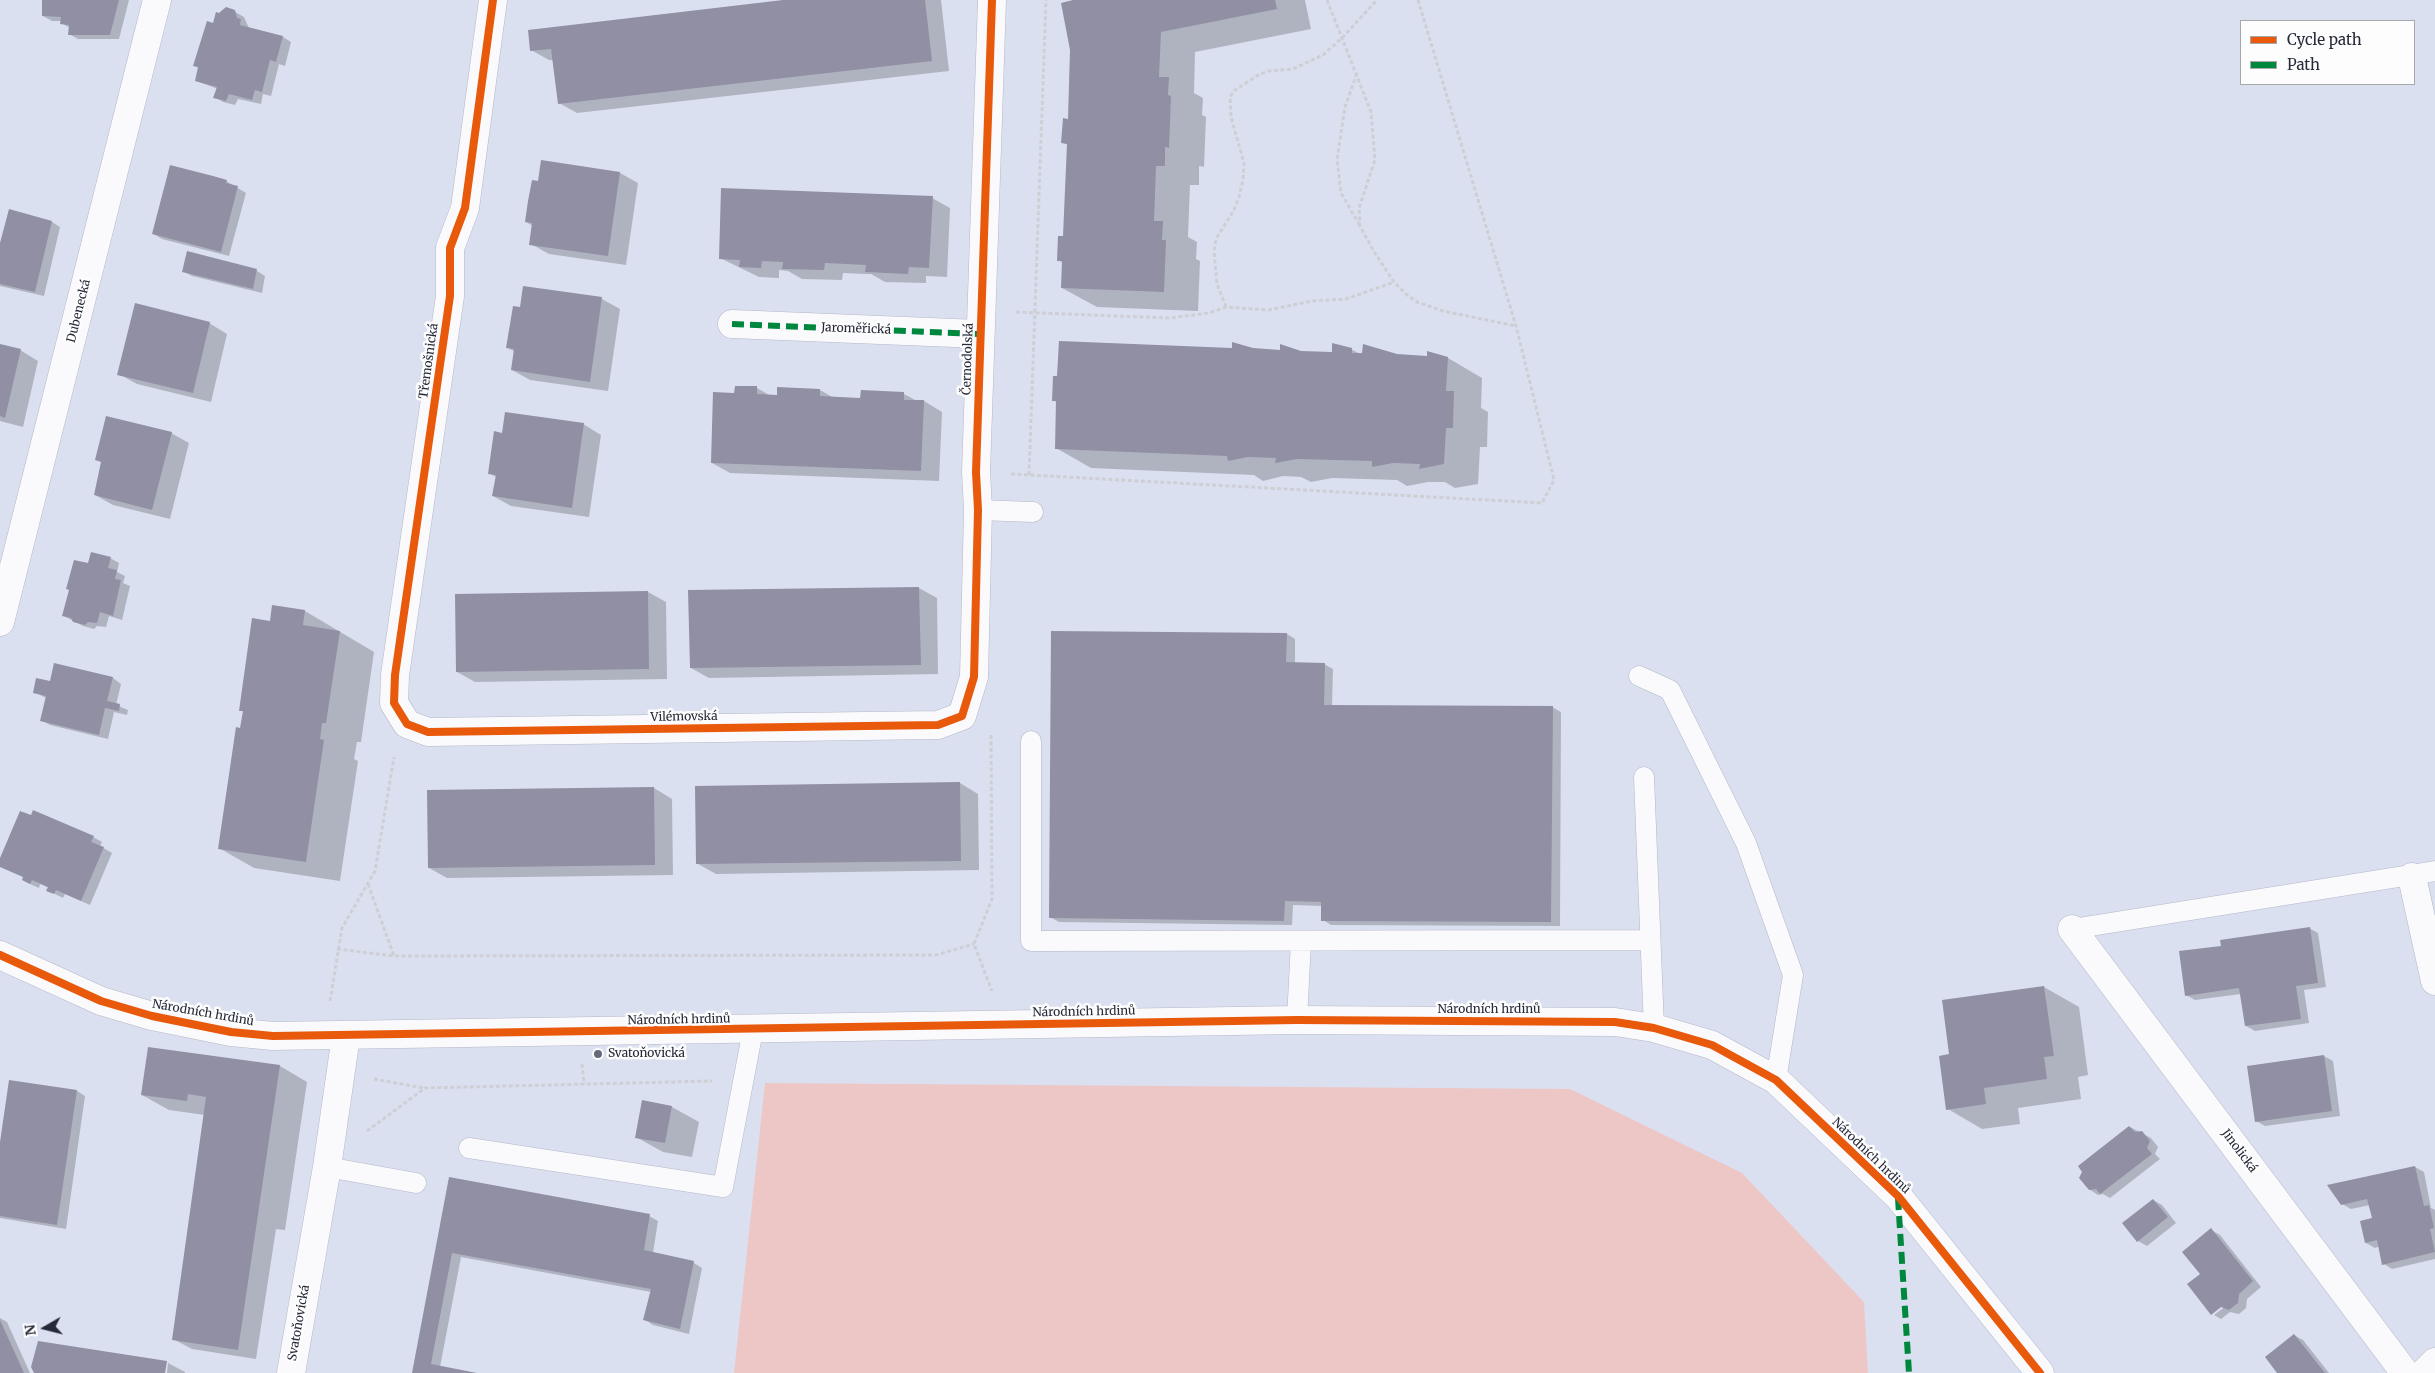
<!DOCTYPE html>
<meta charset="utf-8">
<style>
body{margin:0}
#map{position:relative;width:2435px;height:1373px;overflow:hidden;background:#dbe0f1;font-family:Merriweather,serif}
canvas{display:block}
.legend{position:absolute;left:2240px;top:20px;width:175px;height:65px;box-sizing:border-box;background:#fdfdfd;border:1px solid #a7a8ae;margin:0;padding:6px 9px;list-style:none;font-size:15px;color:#252938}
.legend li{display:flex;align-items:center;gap:10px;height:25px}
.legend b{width:25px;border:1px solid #a7a8ae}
.north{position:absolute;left:20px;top:1303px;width:50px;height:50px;-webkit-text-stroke:4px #fdfdfd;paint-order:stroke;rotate:262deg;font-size:14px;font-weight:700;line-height:20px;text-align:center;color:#252938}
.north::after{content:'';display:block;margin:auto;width:18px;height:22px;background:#252938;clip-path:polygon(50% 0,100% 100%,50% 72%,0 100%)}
</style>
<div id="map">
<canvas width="2435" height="1373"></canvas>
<ul class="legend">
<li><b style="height:6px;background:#e8590c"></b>Cycle path</li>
<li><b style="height:6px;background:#00873e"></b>Path</li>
</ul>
<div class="north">N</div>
</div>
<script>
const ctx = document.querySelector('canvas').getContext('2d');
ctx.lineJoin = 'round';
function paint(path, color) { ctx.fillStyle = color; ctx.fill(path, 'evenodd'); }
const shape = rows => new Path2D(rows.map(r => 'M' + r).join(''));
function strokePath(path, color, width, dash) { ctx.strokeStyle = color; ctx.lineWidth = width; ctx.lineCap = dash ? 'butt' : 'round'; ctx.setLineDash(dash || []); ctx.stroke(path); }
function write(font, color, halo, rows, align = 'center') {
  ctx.font = font + ' Merriweather,serif'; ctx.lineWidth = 5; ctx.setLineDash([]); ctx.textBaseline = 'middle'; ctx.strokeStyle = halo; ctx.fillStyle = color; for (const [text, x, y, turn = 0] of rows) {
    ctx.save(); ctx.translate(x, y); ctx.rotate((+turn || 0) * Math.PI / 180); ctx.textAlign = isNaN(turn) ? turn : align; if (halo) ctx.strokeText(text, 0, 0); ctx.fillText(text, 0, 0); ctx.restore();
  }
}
paint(shape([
 [765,1083,1570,1089,1742,1173,1864,1302,1868,1373,734,1373]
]), '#edc7c6');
paint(shape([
 [43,0,129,0,119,39,78,39,69,34,70,28,61,23,62,21,52,21,43,16],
 [793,0,941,0,949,71,577,113,559,103,554,60,549,60,531,50],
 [1075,0,1305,0,1311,29,1195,52,1194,93,1203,98,1202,115,1206,117,1204,167,1199,166,1199,185,1190,185,1188,237,1197,242,1196,259,1200,261,1198,311,1097,307,1062,288,1063,263,1058,260,1064,237,1068,145,1063,142,1069,120],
 [228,8,244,17,249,28,283,37,291,42,285,66,279,64,271,96,263,94,261,104,238,99,235,105,223,102,215,97,218,89,196,81,199,68,195,66,213,25,220,15],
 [542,161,620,173,638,183,626,265,549,254,531,244,533,226,526,222,539,182],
 [226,181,246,193,229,256,162,239,154,234],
 [932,198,950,208,947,277,926,276,926,283,885,282,871,274,865,274,843,273,842,280,802,279,788,271,779,270,779,278,759,277,720,258],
 [10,211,52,222,60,227,44,296,0,286,0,248],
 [188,252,257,271,265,276,262,293,192,276,183,271],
 [602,299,620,309,608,391,530,380,512,370,515,352,508,348,521,308],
 [209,323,227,334,211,402,137,384,119,374],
 [0,345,20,350,38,361,23,427,0,421],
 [1351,349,1360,354,1448,358,1482,378,1481,408,1488,412,1487,447,1480,447,1478,484,1455,488,1445,482,1428,482,1407,486,1397,480,1332,478,1311,482,1301,477,1283,476,1263,481,1254,475,1091,468,1056,448,1058,403,1053,400,1253,350,1333,353],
 [757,388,771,396,778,396,778,389,820,390,834,398,862,399,904,394,917,401,924,401,942,412,939,481,730,473,712,463,735,394],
 [583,424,601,435,589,517,511,506,493,496,496,477,489,473,503,434],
 [171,433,189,443,170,519,113,505,95,495],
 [110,558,119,563,117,572,125,576,123,583,130,586,122,620,109,616,106,627,97,626,94,629,83,626,64,616,89,565],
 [919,588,937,598,938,674,709,678,691,668],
 [648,592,666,602,667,679,475,682,457,672],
 [305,611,374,652,361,742,357,742,354,759,358,761,340,881,254,868,219,848,241,730,244,712,240,710,271,622],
 [1287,634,1295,639,1295,664,1324,664,1333,669,1332,706,1552,707,1561,712,1560,926,1331,925,1323,920,1323,906,1293,905,1292,925,1059,922,1050,917],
 [113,678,121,684,116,705,128,710,127,715,114,712,108,739,50,725,41,720,46,698,34,692,50,683],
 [960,783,978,794,979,870,716,874,698,864,697,787],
 [654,788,672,799,673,875,447,878,429,868],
 [93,837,102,842,100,846,112,853,90,905,65,894,63,898,57,895,48,890,49,888,40,884,39,888,32,885,23,880,24,877,0,866,0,861],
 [2309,928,2318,933,2326,987,2304,990,2309,1023,2255,1031,2246,1026,2241,994,2195,1000,2186,995,2222,947],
 [2044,987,2079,1007,2088,1075,2078,1077,2081,1099,2018,1108,2020,1124,1982,1129,1948,1109,1951,1055,1943,1001],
 [149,1049,280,1066,307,1082,285,1230,276,1229,256,1359,192,1349,173,1339,205,1115,169,1110,142,1095],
 [2324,1056,2333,1061,2340,1116,2265,1126,2256,1121],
 [77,1091,85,1096,66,1229,0,1218,0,1151],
 [643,1102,672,1107,699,1122,692,1157,663,1152,636,1137],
 [2130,1127,2151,1138,2158,1147,2155,1154,2160,1159,2110,1198,2103,1194,2098,1195,2089,1189],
 [2415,1167,2424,1172,2431,1208,2435,1210,2435,1259,2392,1269,2384,1264,2380,1246,2375,1248,2366,1243,2373,1219,2370,1205,2351,1209,2342,1204],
 [450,1178,649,1216,658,1221,653,1253,694,1263,702,1268,689,1334,653,1325,645,1320,651,1292,461,1257,440,1367,475,1373,413,1373],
 [2153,1200,2162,1205,2176,1223,2147,1246,2138,1241],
 [2211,1230,2220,1235,2261,1287,2247,1299,2246,1308,2239,1314,2230,1312,2221,1319,2214,1315,2227,1305,2225,1303,2212,1314,2201,1274],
 [0,1318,7,1322,30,1373,0,1373],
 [2294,1335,2303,1340,2329,1373,2279,1373],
 [168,1363,185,1372,185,1373,167,1373]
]), '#0003');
paint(shape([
 [42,0,119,0,110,35,68,35,69,25,60,24,61,17,42,16],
 [783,0,925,0,932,61,558,104,551,49,530,51,528,30],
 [1073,0,1275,0,1277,9,1161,32,1159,77,1169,77,1168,95,1171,96,1169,148,1165,147,1165,166,1156,166,1154,221,1163,221,1162,240,1166,240,1164,292,1061,288,1062,261,1057,261,1058,236,1063,236,1067,144,1061,143,1063,118,1068,119,1070,50,1061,3],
 [226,7,235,10,237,18,241,19,240,25,283,36,276,62,270,60,262,92,255,90,252,100,229,94,226,101,213,98,217,87,195,81,198,67,193,66,207,21,213,23,216,12,219,13],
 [541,160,620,172,608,256,529,245,532,223,525,222,528,201,532,180,538,181],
 [170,165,213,176,227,180,226,183,238,186,221,252,152,234],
 [721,188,933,196,929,268,909,267,908,274,865,272,866,265,846,264,825,263,824,270,782,269,783,262,762,261,761,268,739,267,740,260,719,259],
 [9,209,52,221,35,292,0,284,0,243],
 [187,251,257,269,253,289,182,272],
 [523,286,602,297,590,382,511,370,514,349,506,348,513,306,520,307],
 [135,303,210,322,193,393,117,375],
 [1059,341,1232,348,1232,342,1253,348,1280,350,1280,344,1301,351,1332,352,1332,343,1352,348,1352,353,1362,353,1363,344,1397,354,1427,356,1427,351,1448,357,1446,391,1454,391,1453,428,1446,428,1444,464,1419,469,1420,464,1393,463,1372,467,1372,461,1297,459,1275,463,1276,458,1248,457,1228,461,1227,456,1055,449,1056,401,1052,401,1053,376,1057,376],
 [0,344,21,349,5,418,0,416],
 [735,386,757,386,757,394,777,395,777,387,820,389,820,396,860,398,861,390,904,392,904,400,924,400,921,471,711,463,713,392,734,393],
 [505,412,584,423,572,508,492,496,496,475,488,474,494,431,502,433],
 [106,416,172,432,152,510,94,495,101,462,95,460],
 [91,552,111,557,108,568,117,570,115,579,121,580,113,616,100,612,97,623,88,622,85,625,73,622,71,618,62,616,69,590,66,589,74,560,88,563],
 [919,587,921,665,690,668,688,590],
 [648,591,649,669,456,672,455,594],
 [272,605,305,610,303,625,340,631,326,723,322,723,320,739,324,740,306,862,218,849,236,727,240,728,243,711,239,711,252,618,270,621],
 [1051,631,1287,633,1286,662,1325,663,1324,705,1553,706,1551,922,1321,921,1321,902,1285,901,1284,921,1049,918],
 [54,663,113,677,107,701,120,704,119,711,105,708,99,735,40,721,46,696,33,693,36,678,50,681],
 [960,782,961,861,696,864,695,786],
 [654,787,655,865,428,868,427,790],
 [33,810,94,836,91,842,104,847,81,901,56,890,54,894,46,891,48,887,32,880,30,884,22,880,23,877,0,867,0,858,20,811,31,815],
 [2310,927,2318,983,2296,986,2301,1019,2245,1026,2239,988,2185,996,2179,951,2221,946,2220,940],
 [2044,986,2054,1056,2044,1057,2047,1079,1984,1088,1986,1104,1946,1110,1939,1056,1949,1054,1942,1000],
 [148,1047,280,1065,238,1350,172,1340,206,1097,188,1094,187,1101,141,1095],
 [2324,1055,2332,1111,2255,1122,2247,1066],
 [9,1080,77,1090,57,1225,0,1216,0,1142],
 [642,1100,672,1106,665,1143,635,1138],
 [2129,1126,2135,1132,2142,1131,2150,1141,2147,1148,2152,1154,2100,1194,2096,1189,2089,1190,2079,1178,2082,1172,2078,1166],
 [2415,1166,2424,1206,2429,1205,2434,1228,2430,1229,2435,1252,2382,1265,2377,1240,2365,1243,2360,1221,2372,1218,2367,1199,2341,1205,2327,1185],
 [449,1177,650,1214,644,1250,694,1261,680,1329,643,1320,651,1289,452,1253,431,1364,477,1373,412,1373],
 [2153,1199,2168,1217,2137,1242,2122,1223],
 [2211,1228,2253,1281,2239,1294,2238,1303,2229,1310,2221,1307,2211,1315,2187,1284,2200,1274,2182,1252],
 [0,1320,24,1373,0,1373],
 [2294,1334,2325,1373,2277,1373,2265,1357],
 [38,1341,167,1361,165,1373,34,1373,31,1367]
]), '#908fa3');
const lane = shape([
 [978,510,1033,512],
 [1639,676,1670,690,1746,843,1793,975,1776,1080],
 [1031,741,1031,941,1650,940],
 [1644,777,1654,1028],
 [2072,929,2435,871],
 [1297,1020,1301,941],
 [469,1148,723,1187,753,1030],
 [327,1167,416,1183]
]);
const street = shape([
 [493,0,465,208,450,248,450,296,395,675,394,703,407,724,428,732,938,725,962,716,974,677,978,510,976,472,992,0],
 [732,324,979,334],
 [0,622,157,0],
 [2412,877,2435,981],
 [2072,929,2405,1373],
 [291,1373,327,1167,346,1036],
 [2424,1373,2435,1362]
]);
const secondary = shape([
 [0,955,101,1001,152,1016,231,1032,273,1036,1297,1020,1615,1022,1654,1028,1712,1045,1776,1080,1898,1196,2040,1373]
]);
strokePath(lane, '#b3b7c6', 21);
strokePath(street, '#b3b7c6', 29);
strokePath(secondary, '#b3b7c6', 29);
strokePath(shape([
 [1327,0,1371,112,1375,160,1359,208,1360,226,1373,250,1394,282,1406,294,1417,302,1443,311,1516,326],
 [1357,73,1345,107,1337,159,1341,193,1360,226],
 [1226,307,1217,284,1214,251,1216,239,1234,210,1239,197,1243,180,1244,163,1231,117,1230,97,1235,90,1260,74,1269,71,1293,69,1323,55,1343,37,1377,0],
 [1016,312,1169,318,1209,313,1226,307,1268,310,1312,301,1346,299,1394,282],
 [1011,474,1542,503,1554,480,1516,326,1418,0],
 [1029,475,1046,0],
 [991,735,992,899,974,944,992,991],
 [368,884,394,956],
 [337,949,394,956,936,955,974,944],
 [330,1001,342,928,375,871,394,757],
 [582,1064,584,1084],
 [374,1079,424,1088],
 [367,1131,425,1088,712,1081]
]), '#cdcfd4', 3, [4, 2.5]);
strokePath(lane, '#fafafd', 20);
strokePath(street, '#fafafd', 28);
strokePath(secondary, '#fafafd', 28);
strokePath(shape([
 [732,324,979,334],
 [1898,1198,1909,1373]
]), '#00873e', 6, [12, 6]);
strokePath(shape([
 [493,0,465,208,450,248,450,296,395,675,394,703,407,724,428,732,938,725,962,716,974,677,978,510,976,472,992,0],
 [0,955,101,1001,152,1016,231,1032,273,1036,1297,1020,1615,1022,1654,1028,1712,1045,1776,1080,1898,1196,2040,1373]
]), '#e8590c', 8);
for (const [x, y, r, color] of [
 [598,1054,5,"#656979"]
]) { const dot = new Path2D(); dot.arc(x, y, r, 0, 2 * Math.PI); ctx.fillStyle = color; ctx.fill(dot); strokePath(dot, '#fdfdfd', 2); }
write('12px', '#252938', '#fdfdfd', [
 ["Dubenecká",79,311,-76],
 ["Jaroměřická",856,329,2],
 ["Černodolská",968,359,-88],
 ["Třemošnická",429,361,-82],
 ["Vilémovská",684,717,-1],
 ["Národních hrdinů",1489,1010],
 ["Národních hrdinů",1084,1012,-1],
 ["Národních hrdinů",203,1013,10],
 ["Národních hrdinů",679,1020,-1],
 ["Jinolická",2239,1151,53],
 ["Národních hrdinů",1871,1156,44],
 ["Svatoňovická",299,1323,-80]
]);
write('12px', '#252938', '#fdfdfd', [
 ["Svatoňovická",608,1054]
], 'left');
</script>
